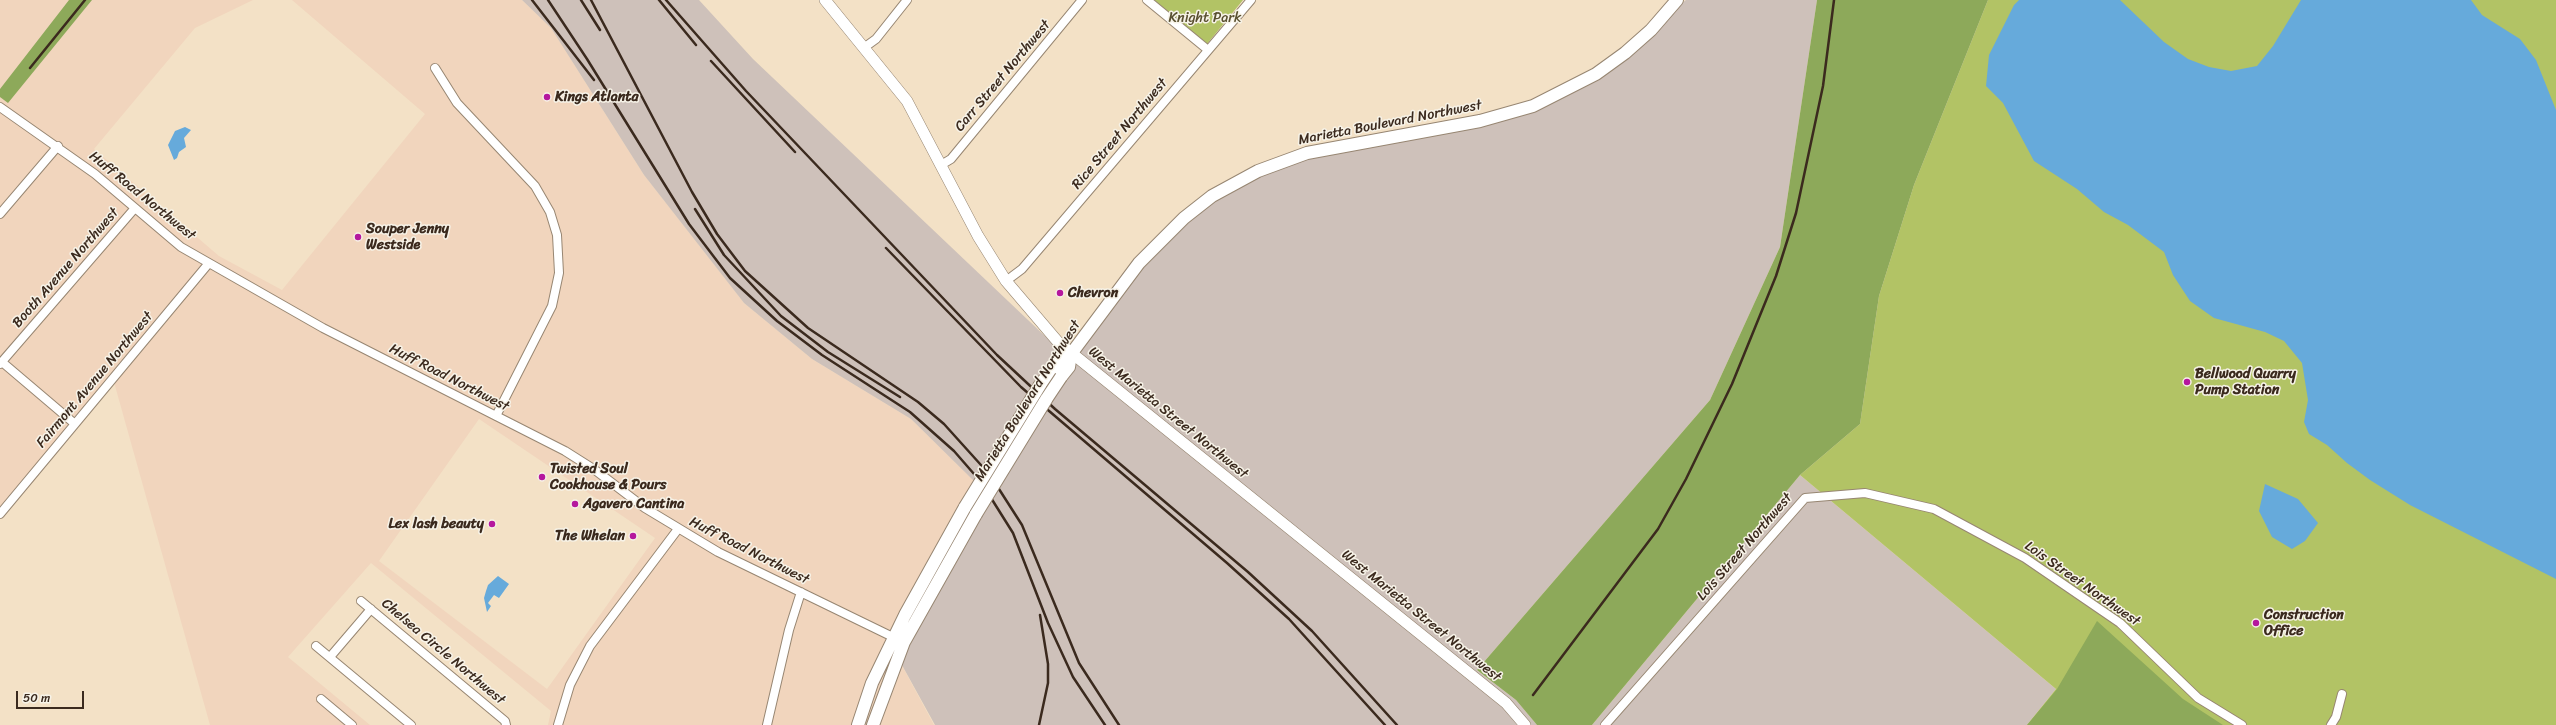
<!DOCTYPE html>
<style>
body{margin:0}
#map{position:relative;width:2556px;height:725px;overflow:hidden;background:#f3e1c6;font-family:Sriracha,sans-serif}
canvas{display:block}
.scale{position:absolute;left:16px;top:691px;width:68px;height:18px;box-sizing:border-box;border:2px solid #3b2a1e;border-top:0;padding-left:5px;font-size:12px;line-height:14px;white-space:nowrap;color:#3b2a1e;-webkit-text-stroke:3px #f7f3e8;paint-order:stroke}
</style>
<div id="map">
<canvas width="2556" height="725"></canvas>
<div class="scale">50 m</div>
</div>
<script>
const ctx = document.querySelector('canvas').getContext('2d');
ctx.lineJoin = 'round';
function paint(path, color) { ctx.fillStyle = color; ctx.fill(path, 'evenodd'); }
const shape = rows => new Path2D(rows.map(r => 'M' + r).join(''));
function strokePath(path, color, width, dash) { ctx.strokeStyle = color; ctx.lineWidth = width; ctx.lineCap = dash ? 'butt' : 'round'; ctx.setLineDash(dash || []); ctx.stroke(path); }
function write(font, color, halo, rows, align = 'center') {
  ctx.font = font + ' Sriracha,sans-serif'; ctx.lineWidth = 3; ctx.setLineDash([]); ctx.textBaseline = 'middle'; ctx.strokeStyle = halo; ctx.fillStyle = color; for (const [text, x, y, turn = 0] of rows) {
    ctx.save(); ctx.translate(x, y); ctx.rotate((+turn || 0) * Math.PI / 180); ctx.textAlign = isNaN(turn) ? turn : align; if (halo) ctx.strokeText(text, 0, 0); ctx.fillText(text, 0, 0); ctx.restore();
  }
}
paint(shape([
 [0,0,253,0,195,28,94,149,219,256,282,290,425,114,292,0,522,0,551,28,644,175,744,303,812,359,911,419,979,486,892,647,934,725,548,725,551,711,371,563,288,657,370,725,210,725,112,375,0,512],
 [479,419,655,538,547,689,379,561]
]), '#f1d5bd');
paint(shape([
 [522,0,699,0,753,59,1067,357,1184,212,1290,160,1564,94,1686,0,1817,0,1780,247,1710,400,1477,670,1516,700,1537,725,935,725,892,647,979,486,911,419,812,359,744,303,644,175,551,28],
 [1800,475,2056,689,2027,725,1592,725]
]), '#cec1ba');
paint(shape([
 [1154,0,1243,0,1207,44],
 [1988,0,2556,0,2556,725,2027,725,2056,689,1800,475,1860,424,1879,296,1914,185]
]), '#b2c365');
paint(shape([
 [69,0,92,0,8,103,0,97,0,89],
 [1817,0,1988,0,1914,185,1879,296,1860,424,1800,475,1592,725,1537,725,1516,700,1477,670,1710,400,1780,247],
 [2097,621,2183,699,2223,725,2027,725,2057,689]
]), '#8da95a');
paint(shape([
 [2019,0,2120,0,2164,42,2188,59,2209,67,2231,71,2257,66,2273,46,2301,0,2471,0,2482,15,2520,39,2536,60,2556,110,2556,579,2410,505,2370,480,2347,463,2327,445,2309,434,2304,422,2308,400,2302,363,2284,341,2265,332,2214,318,2190,301,2173,275,2164,252,2128,225,2104,212,2077,189,2034,161,2003,103,1986,86,1989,55,2014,5],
 [185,127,191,130,184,138,186,147,179,152,177,158,174,160,168,145,175,131],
 [2265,484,2298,499,2318,523,2305,541,2292,549,2272,537,2259,511],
 [498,576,509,584,499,598,494,595,488,603,491,606,487,612,484,598,486,591,488,585]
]), '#66aadb');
const minor = shape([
 [1147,0,1208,50],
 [865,47,876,39,907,0],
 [435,68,457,103,535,186,550,212,557,235,559,273,552,306,496,416],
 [0,107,95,174,181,247,323,328,565,451,595,470,645,508,718,552,897,639],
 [941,165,951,159,1082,0],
 [0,214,58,146],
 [1006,281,1022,269,1251,0],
 [2,362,75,424],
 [0,364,135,208],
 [0,514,209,263],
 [361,601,505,721,506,725],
 [316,646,411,725],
 [330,657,371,609],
 [321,699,352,725],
 [558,725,570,685,590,646,678,529],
 [767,725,789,630,801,592],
 [1605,725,1805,498,1865,493,1934,509,2025,558,2120,623,2198,698,2242,725],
 [2331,725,2336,717,2342,694]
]);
const tertiary = shape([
 [825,0,907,101,978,236,1006,281,1058,342,1506,703,1525,725]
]);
const secondary = shape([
 [1061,377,1069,367,1071,354,1139,263,1184,218,1212,196,1258,171,1307,153,1480,121,1533,106,1596,74,1625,53,1651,30,1677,0],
 [1040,385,1060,359,1071,354],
 [858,725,872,683,905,615,965,507],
 [873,725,904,642,976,514]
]);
strokePath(minor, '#978672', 10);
strokePath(tertiary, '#978672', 12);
strokePath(secondary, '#978672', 14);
strokePath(minor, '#fff', 8);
strokePath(tertiary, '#fff', 11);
strokePath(secondary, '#fff', 12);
strokePath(shape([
 [532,0,594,80],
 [548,0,587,59,689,224,730,278,777,321,822,355,910,412,954,451,981,482,1013,533,1048,623,1073,677,1105,725],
 [581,0,600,30],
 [591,0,692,192,717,234,745,271,808,328,918,402,944,424,990,475,1022,525,1079,663,1119,725],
 [659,0,696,45],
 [666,0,746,91,997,355,1055,409,1248,572,1312,631,1397,725],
 [711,61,795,152],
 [30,68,85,0],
 [695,209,724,255,781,316,828,352,900,397],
 [886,248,1021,387,1227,563,1289,619,1385,725],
 [1533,695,1658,529,1686,479,1732,384,1776,276,1796,213,1823,86,1834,0],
 [1039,725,1048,683,1048,664,1040,615]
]), '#3b2a1e', 2.5);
const secondaryBridge = shape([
 [965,507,1040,385],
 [976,514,1047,398,1061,377]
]);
strokePath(secondaryBridge, '#978672', 14, []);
strokePath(secondaryBridge, '#fff', 12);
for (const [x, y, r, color] of [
 [547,97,4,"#b5179e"],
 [358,237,4,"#b5179e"],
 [1060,293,4,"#b5179e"],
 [2187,382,4,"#b5179e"],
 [542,477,4,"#b5179e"],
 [575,504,4,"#b5179e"],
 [492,524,4,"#b5179e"],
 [633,536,4,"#b5179e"],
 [2256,623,4,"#b5179e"]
]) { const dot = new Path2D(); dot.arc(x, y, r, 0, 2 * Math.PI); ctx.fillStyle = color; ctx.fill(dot); strokePath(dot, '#f7f3e8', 1.5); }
write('14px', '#595030', '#f7f3e8', [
 ["Knight Park",1205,18]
]);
write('14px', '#3b2a1e', '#f7f3e8', [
 ["Carr Street Northwest",1003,76,-50],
 ["Marietta Boulevard Northwest",1390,123,-11],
 ["Rice Street Northwest",1120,134,-50],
 ["Huff Road Northwest",142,196,39],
 ["Booth Avenue Northwest",66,268,-49],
 ["Huff Road Northwest",449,378,27],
 ["Fairmont Avenue Northwest",95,380,-50],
 ["Marietta Boulevard Northwest",1028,401,-58],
 ["West Marietta Street Northwest",1168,413,39],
 ["Lois Street Northwest",1745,547,-49],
 ["Huff Road Northwest",749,551,27],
 ["Lois Street Northwest",2082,584,35],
 ["West Marietta Street Northwest",1421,616,39],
 ["Chelsea Circle Northwest",443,652,40]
]);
write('bold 14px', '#3b2a1e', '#f7f3e8', [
 ["Kings Atlanta",555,97],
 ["Souper Jenny",366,229],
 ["Westside",366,245],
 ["Chevron",1068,293],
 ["Bellwood Quarry",2195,374],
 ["Pump Station",2195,390],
 ["Twisted Soul",550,469],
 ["Cookhouse & Pours",550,485],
 ["Agavero Cantina",583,504],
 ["Lex lash beauty",484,524,"right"],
 ["The Whelan",625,536,"right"],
 ["Construction",2264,615],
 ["Office",2264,631]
], 'left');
</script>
